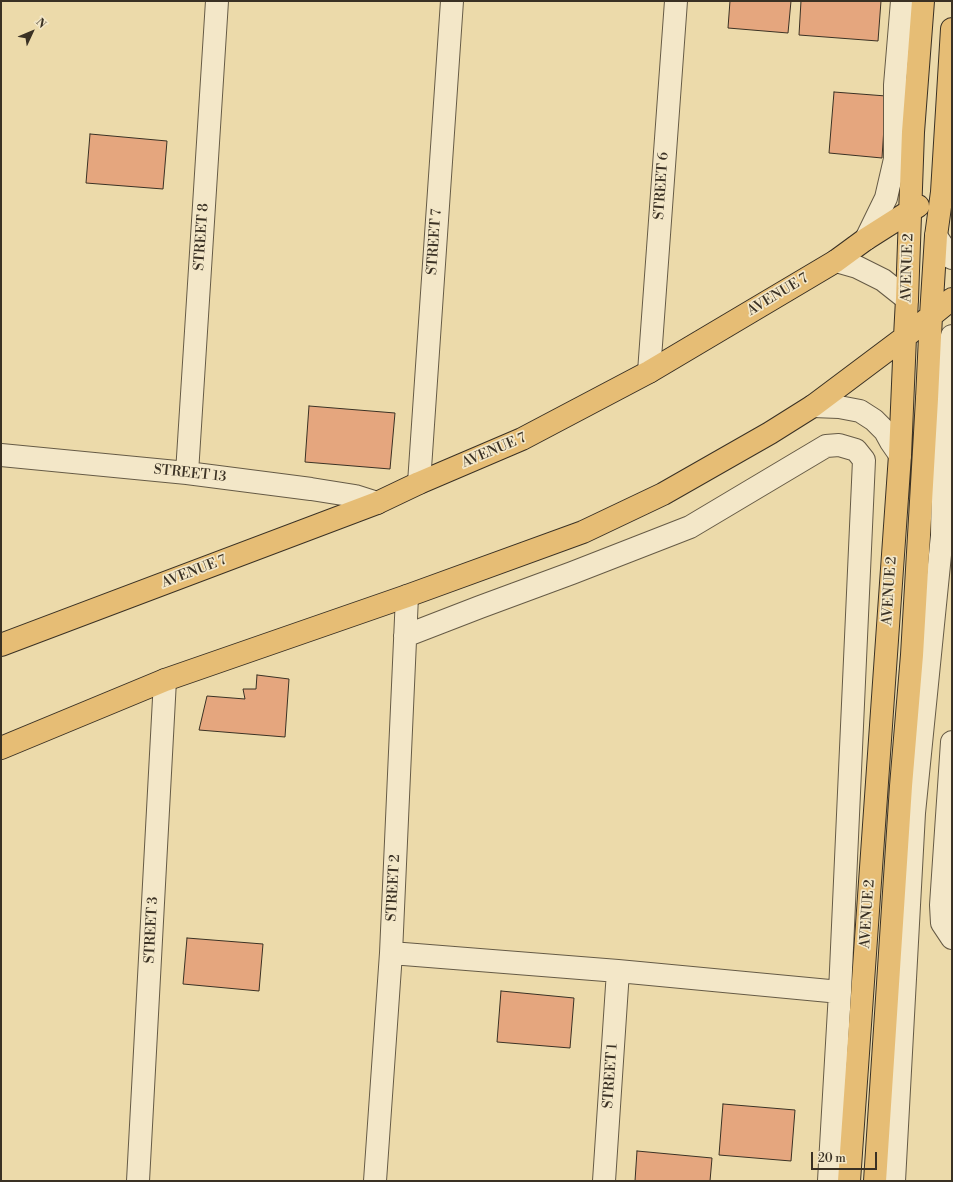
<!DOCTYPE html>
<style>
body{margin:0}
#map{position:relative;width:953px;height:1182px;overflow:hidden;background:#ecdaaa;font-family:"Libre Bodoni",serif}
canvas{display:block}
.frame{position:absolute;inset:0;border:2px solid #3a3124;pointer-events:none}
.north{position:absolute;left:12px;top:12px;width:40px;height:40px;-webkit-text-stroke:3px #f3e7c8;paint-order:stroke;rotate:46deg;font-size:11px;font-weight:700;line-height:16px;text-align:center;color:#3a3124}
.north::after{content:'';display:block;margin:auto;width:14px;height:18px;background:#3a3124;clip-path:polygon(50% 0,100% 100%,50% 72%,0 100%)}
.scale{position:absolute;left:811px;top:1152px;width:66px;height:18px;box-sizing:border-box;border:2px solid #3a3124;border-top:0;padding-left:5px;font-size:12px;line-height:14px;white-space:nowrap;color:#3a3124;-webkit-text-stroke:3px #f3e7c8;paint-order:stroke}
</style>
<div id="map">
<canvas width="953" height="1182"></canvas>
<div class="frame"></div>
<div class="north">N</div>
<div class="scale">20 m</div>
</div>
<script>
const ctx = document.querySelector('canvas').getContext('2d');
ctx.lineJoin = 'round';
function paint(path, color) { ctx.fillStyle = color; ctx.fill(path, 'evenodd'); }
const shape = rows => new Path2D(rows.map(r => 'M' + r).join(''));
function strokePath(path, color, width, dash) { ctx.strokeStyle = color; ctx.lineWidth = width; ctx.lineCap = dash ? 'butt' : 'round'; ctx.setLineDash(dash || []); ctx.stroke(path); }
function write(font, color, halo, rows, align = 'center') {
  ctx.font = font + ' "Libre Bodoni",serif'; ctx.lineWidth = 3.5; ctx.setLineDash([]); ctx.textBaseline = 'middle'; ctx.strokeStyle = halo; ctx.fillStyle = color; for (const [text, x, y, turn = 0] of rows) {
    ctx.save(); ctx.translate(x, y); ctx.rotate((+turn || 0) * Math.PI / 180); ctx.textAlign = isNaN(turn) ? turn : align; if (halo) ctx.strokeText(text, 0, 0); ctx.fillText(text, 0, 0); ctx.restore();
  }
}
const building = shape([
 [730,1,791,1,788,33,728,28,730,1],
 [801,1,881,1,878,41,799,35,801,1],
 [834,92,886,96,882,158,829,153,834,92],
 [90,134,167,141,163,189,86,183,90,134],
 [309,406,395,413,390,469,305,462,309,406],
 [257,675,289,679,285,737,199,730,207,696,245,699,243,689,256,689,257,675],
 [187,938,263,944,259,991,183,984,187,938],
 [501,991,574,998,570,1048,497,1042,501,991],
 [723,1104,795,1110,791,1161,719,1155,723,1104],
 [637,1151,712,1158,710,1181,635,1181,637,1151]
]);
paint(building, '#e5a67e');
strokePath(building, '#3a3124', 1);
const minor = shape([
 [895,159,895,85,902,1],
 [936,236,950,257,952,258],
 [866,239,886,198,895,159,904,146],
 [836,261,857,267,883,280,907,299],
 [649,372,676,1],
 [944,401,948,352,952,336],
 [813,406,839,407,860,411,874,420,885,431,891,442,900,455],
 [1,455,187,473,311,489,355,496,377,503],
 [187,473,217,1],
 [419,483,452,1],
 [405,636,480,607,572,573,690,527,826,446,839,445,856,450,864,460,840,992,829,1181],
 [952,742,941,905,942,923,952,938],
 [391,953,618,971,840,992],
 [138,1181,165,680],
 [375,1181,391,953,407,596],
 [604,1181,618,971],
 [894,1181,914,813,942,535,944,401,927,399]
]);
const major = shape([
 [1,645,377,503,419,483,522,439,649,372,836,261,866,239,918,206],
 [1,748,165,680,407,596,583,532,663,494,770,433,813,406,905,337,952,299],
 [849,1181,900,455,905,337,907,299,913,132,923,1],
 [875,1181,901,786,912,655,927,399,931,316,936,236,942,192,952,29]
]);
strokePath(minor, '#665b46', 24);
strokePath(major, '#3a3124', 24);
strokePath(minor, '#f3e7c8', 22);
strokePath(major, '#e6bd75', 22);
write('14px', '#3a3124', '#f3e7c8', [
 ["STREET 6",662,186,-86],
 ["STREET 8",202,237,-86],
 ["STREET 7",435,242,-86],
 ["AVENUE 2",908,268,-88],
 ["AVENUE 7",778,295,-31],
 ["AVENUE 7",494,451,-23],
 ["STREET 13",190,474,6],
 ["AVENUE 7",194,572,-21],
 ["AVENUE 2",890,591,-86],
 ["STREET 2",394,888,-87],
 ["AVENUE 2",868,914,-86],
 ["STREET 3",152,930,-87],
 ["STREET 1",611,1076,-86]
]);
</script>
